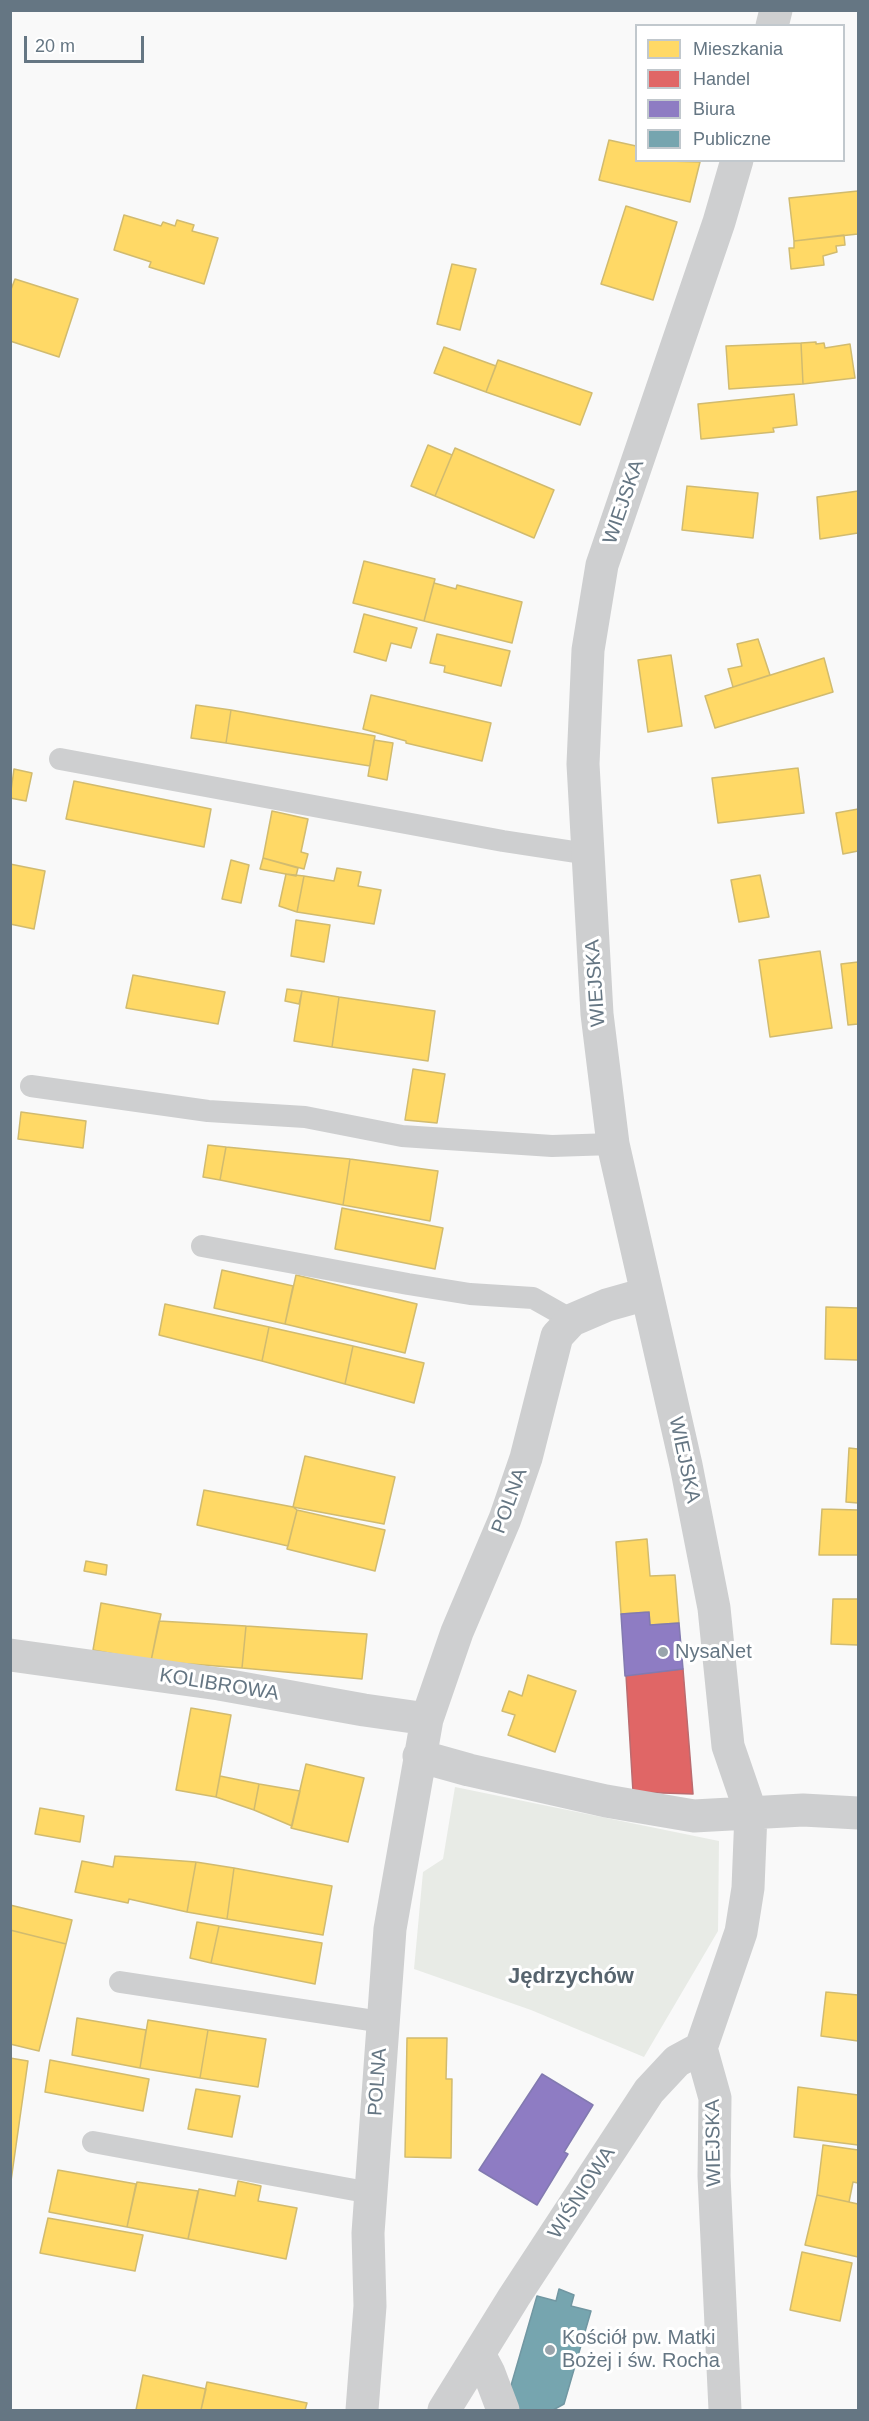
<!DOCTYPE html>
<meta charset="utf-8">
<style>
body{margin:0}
#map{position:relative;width:869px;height:2421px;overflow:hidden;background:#f9f9f9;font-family:Arial,sans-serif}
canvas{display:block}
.frame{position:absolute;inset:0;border:12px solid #657683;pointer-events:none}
.legend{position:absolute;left:635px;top:24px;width:210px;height:138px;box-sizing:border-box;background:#fff;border:2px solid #c1c8cd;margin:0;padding:8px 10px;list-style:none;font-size:18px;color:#657683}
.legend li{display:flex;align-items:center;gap:12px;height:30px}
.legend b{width:30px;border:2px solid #c1c8cd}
.scale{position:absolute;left:24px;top:36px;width:120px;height:27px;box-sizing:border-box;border:3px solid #657683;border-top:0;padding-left:8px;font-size:18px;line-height:21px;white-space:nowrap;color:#657683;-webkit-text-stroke:4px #fff;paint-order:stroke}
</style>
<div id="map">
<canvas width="869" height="2421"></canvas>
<div class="frame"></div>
<ul class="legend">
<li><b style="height:16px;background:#ffd966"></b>Mieszkania</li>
<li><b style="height:16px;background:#e06666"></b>Handel</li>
<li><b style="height:16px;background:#8e7cc3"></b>Biura</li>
<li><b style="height:16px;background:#76a5af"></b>Publiczne</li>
</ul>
<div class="scale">20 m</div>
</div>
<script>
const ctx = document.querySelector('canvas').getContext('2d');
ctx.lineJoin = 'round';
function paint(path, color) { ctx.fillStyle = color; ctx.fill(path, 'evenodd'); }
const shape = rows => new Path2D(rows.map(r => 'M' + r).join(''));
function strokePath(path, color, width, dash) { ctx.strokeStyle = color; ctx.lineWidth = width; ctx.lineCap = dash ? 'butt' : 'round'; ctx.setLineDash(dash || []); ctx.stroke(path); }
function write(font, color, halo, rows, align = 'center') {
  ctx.font = font + ' Arial,sans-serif'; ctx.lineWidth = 6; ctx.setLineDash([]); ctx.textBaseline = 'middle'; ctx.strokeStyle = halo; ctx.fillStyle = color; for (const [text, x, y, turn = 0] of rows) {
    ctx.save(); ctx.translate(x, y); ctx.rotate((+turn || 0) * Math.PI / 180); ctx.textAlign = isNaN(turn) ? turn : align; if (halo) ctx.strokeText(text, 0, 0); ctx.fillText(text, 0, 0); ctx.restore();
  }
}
paint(shape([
 [455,1787,719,1841,718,1931,644,2057,531,2010,414,1969,423,1872,443,1859]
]), '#e8ebe6');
const homes = shape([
 [609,140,636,146,636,160,700,162,690,202,599,180,609,140],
 [858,191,858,234,794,241,789,198,858,191],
 [626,206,677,222,653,300,601,284,626,206],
 [124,215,161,226,163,222,175,226,177,220,194,225,192,231,218,238,204,284,149,267,151,262,114,250,124,215],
 [844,235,845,245,836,246,837,252,823,256,824,265,791,269,789,248,794,248,794,241,844,235],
 [452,264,476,269,460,330,437,324,452,264],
 [15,279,78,299,59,357,10,341,10,292,15,279],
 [816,342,816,344,824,343,825,348,850,344,855,378,803,384,801,343,816,342],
 [801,343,803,384,729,389,726,346,801,343],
 [444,347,496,366,486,392,434,373,444,347],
 [498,360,592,393,580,425,486,392,498,360],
 [794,394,797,425,773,428,774,432,701,439,698,404,794,394],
 [428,445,452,455,435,496,411,486,428,445],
 [455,448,554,490,534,538,435,496,455,448],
 [687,486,758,493,753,538,682,530,687,486],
 [858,491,858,533,820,539,817,497,858,491],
 [364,561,435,579,424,621,353,603,364,561],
 [434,583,456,589,457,585,522,602,512,643,424,621,434,583],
 [364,614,417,628,411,648,391,643,386,661,354,652,364,614],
 [437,634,510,651,501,686,444,672,445,666,430,663,437,634],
 [758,639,770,675,733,687,728,669,742,666,737,644,758,639],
 [671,655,682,726,648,732,638,660,671,655],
 [824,658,833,692,715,728,705,696,824,658],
 [371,695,491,723,482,761,406,743,406,741,363,729,371,695],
 [196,705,231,710,226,743,191,738,196,705],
 [231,710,375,736,370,766,226,743,231,710],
 [374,740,393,743,387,780,368,776,374,740],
 [798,768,804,813,718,823,712,778,798,768],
 [14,769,32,773,26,801,10,798,14,769],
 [74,781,211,809,204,847,66,819,74,781],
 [858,809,858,851,843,854,836,813,858,809],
 [272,811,308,819,301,852,308,854,304,869,263,858,272,811],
 [263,858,298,868,296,876,260,869,263,858],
 [231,860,249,865,241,903,222,899,231,860],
 [10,864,45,871,34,929,10,924,10,864],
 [337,868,361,872,358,886,381,890,374,924,297,912,304,876,334,881,337,868],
 [286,874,304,876,297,912,279,906,286,874],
 [760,875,769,917,739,922,731,880,760,875],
 [296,920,330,925,324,962,291,956,296,920],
 [820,951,832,1028,770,1037,759,960,820,951],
 [858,962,858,1024,848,1025,841,964,858,962],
 [133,975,225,992,218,1024,126,1008,133,975],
 [287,989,302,991,299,1004,285,1001,287,989],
 [302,991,339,997,332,1047,294,1041,302,991],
 [339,997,435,1011,428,1061,332,1047,339,997],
 [413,1069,445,1074,437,1123,405,1120,413,1069],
 [21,1112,86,1121,83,1148,18,1139,21,1112],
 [208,1145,226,1147,220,1180,203,1177,208,1145],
 [226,1147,350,1159,343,1205,220,1180,226,1147],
 [350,1159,438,1171,430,1221,343,1205,350,1159],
 [342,1208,443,1228,435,1269,335,1249,342,1208],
 [222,1270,293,1286,285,1324,214,1308,222,1270],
 [296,1275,417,1304,405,1353,285,1324,296,1275],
 [165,1304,269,1327,262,1361,159,1335,165,1304],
 [826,1307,858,1308,858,1360,825,1359,826,1307],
 [269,1327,353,1346,345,1384,262,1361,269,1327],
 [353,1346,424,1363,414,1403,345,1384,353,1346],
 [849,1448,858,1449,858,1503,846,1502,849,1448],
 [305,1456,395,1477,384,1524,293,1507,305,1456],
 [204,1490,293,1507,297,1510,288,1546,197,1525,204,1490],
 [822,1509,858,1510,858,1555,819,1555,822,1509],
 [297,1510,385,1530,375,1571,287,1549,297,1510],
 [647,1539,650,1576,675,1575,679,1623,650,1625,649,1612,621,1614,616,1542,647,1539],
 [86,1561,107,1565,106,1575,84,1571,86,1561],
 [833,1599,858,1599,858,1645,831,1644,833,1599],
 [101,1603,161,1614,151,1661,93,1650,101,1603],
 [159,1621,246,1626,242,1668,151,1661,159,1621],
 [246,1626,367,1634,362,1679,242,1668,246,1626],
 [528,1675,576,1691,555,1752,508,1735,515,1715,502,1711,509,1691,522,1696,528,1675],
 [191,1708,231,1715,216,1797,176,1790,191,1708],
 [306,1764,364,1778,348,1842,291,1828,306,1764],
 [220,1776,259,1784,254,1810,216,1797,220,1776],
 [259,1784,300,1791,292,1826,254,1810,259,1784],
 [40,1808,84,1816,80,1842,35,1834,40,1808],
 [115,1856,196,1862,187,1912,129,1899,128,1903,75,1892,82,1861,113,1867,115,1856],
 [196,1862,234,1868,227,1919,187,1912,196,1862],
 [234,1868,332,1886,323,1935,227,1919,234,1868],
 [10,1905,72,1920,66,1944,10,1930,10,1905],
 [197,1922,219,1926,211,1963,190,1958,197,1922],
 [219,1926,322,1943,315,1984,211,1963,219,1926],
 [10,1930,66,1944,39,2051,10,2044,10,1930],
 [826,1992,858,1995,858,2041,821,2036,826,1992],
 [77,2018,146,2030,140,2068,72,2055,77,2018],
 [148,2020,208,2030,200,2078,140,2068,148,2020],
 [208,2030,266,2039,258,2087,200,2078,208,2030],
 [407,2038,447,2038,446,2079,452,2079,451,2158,405,2157,407,2038],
 [10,2058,28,2061,10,2188,10,2058],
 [50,2060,149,2079,143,2111,45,2092,50,2060],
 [798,2087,858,2095,858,2145,794,2137,798,2087],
 [196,2089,240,2096,232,2137,188,2129,196,2089],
 [823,2145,858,2150,858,2183,853,2182,849,2202,817,2195,823,2145],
 [58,2170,136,2184,127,2227,49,2212,58,2170],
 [238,2181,261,2186,258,2201,297,2208,286,2259,188,2239,199,2189,235,2196,238,2181],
 [137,2182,198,2191,188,2239,127,2227,137,2182],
 [817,2195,858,2204,858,2257,805,2245,817,2195],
 [48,2218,143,2235,135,2271,40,2253,48,2218],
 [802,2252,852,2263,840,2321,790,2310,802,2252],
 [143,2375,206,2389,201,2410,136,2410,143,2375],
 [207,2382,307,2403,305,2410,201,2410,207,2382]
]);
paint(homes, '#ffd966');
strokePath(homes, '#d1bb6f', 1.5);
const shops = shape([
 [683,1669,693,1794,633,1792,626,1675,683,1669]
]);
paint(shops, '#e06666');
strokePath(shops, '#bb6b6f', 1.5);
const offices = shape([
 [649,1612,650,1625,679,1623,683,1669,625,1676,621,1614,649,1612],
 [542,2074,593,2105,564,2152,568,2154,537,2205,479,2170,542,2074]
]);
paint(offices, '#8e7cc3');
strokePath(offices, '#827ab0', 1.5);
const public = shape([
 [559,2289,574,2295,571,2306,591,2311,564,2404,553,2410,516,2410,510,2389,537,2296,556,2301,559,2289]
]);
paint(public, '#76a5af');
strokePath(public, '#7197a2', 1.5);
strokePath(shape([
 [60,759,503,841,588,854],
 [31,1086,208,1111,305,1117,402,1136,552,1146,613,1144],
 [202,1246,408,1284,470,1294,533,1298,572,1320],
 [120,1982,382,2022],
 [93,2142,371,2193]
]), '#cecfd0', 22);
strokePath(shape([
 [772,26,776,10],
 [10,1655,219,1684,364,1710,427,1719],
 [419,1756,469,1770,606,1801,694,1816,803,1810,858,1813],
 [479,2354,489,2373,503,2410],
 [362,2410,370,2306,368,2233,390,1929,427,1719,457,1632,505,1519,526,1458,557,1336,572,1320,607,1305,646,1294],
 [444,2410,514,2297,649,2091,677,2061,701,2048],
 [725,2410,714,2176,715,2098,701,2048,741,1932,748,1888,751,1813,728,1746,714,1608,686,1465,613,1144,597,1014,583,764,588,650,602,565,719,222,737,160]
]), '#cecfd0', 33);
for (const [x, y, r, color] of [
 [663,1652,6,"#99a4ac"],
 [550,2350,6,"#99a4ac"]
]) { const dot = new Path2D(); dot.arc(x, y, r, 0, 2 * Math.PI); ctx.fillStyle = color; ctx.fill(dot); strokePath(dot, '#fff', 2); }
write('20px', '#657683', '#fff', [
 ["WIEJSKA",624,502,-71],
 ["WIEJSKA",596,983,-94],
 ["WIEJSKA",684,1460,78],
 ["POLNA",510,1501,-70],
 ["KOLIBROWA",219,1685,9],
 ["POLNA",378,2082,-86],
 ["WIEJSKA",714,2143,-91],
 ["WIŚNIOWA",582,2193,-57]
]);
write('20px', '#657683', '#fff', [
 ["NysaNet",675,1652],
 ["Kościół pw. Matki",562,2338],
 ["Bożej i św. Rocha",562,2361]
], 'left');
write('bold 22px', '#57646e', '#fff', [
 ["Jędrzychów",571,1977]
]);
</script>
